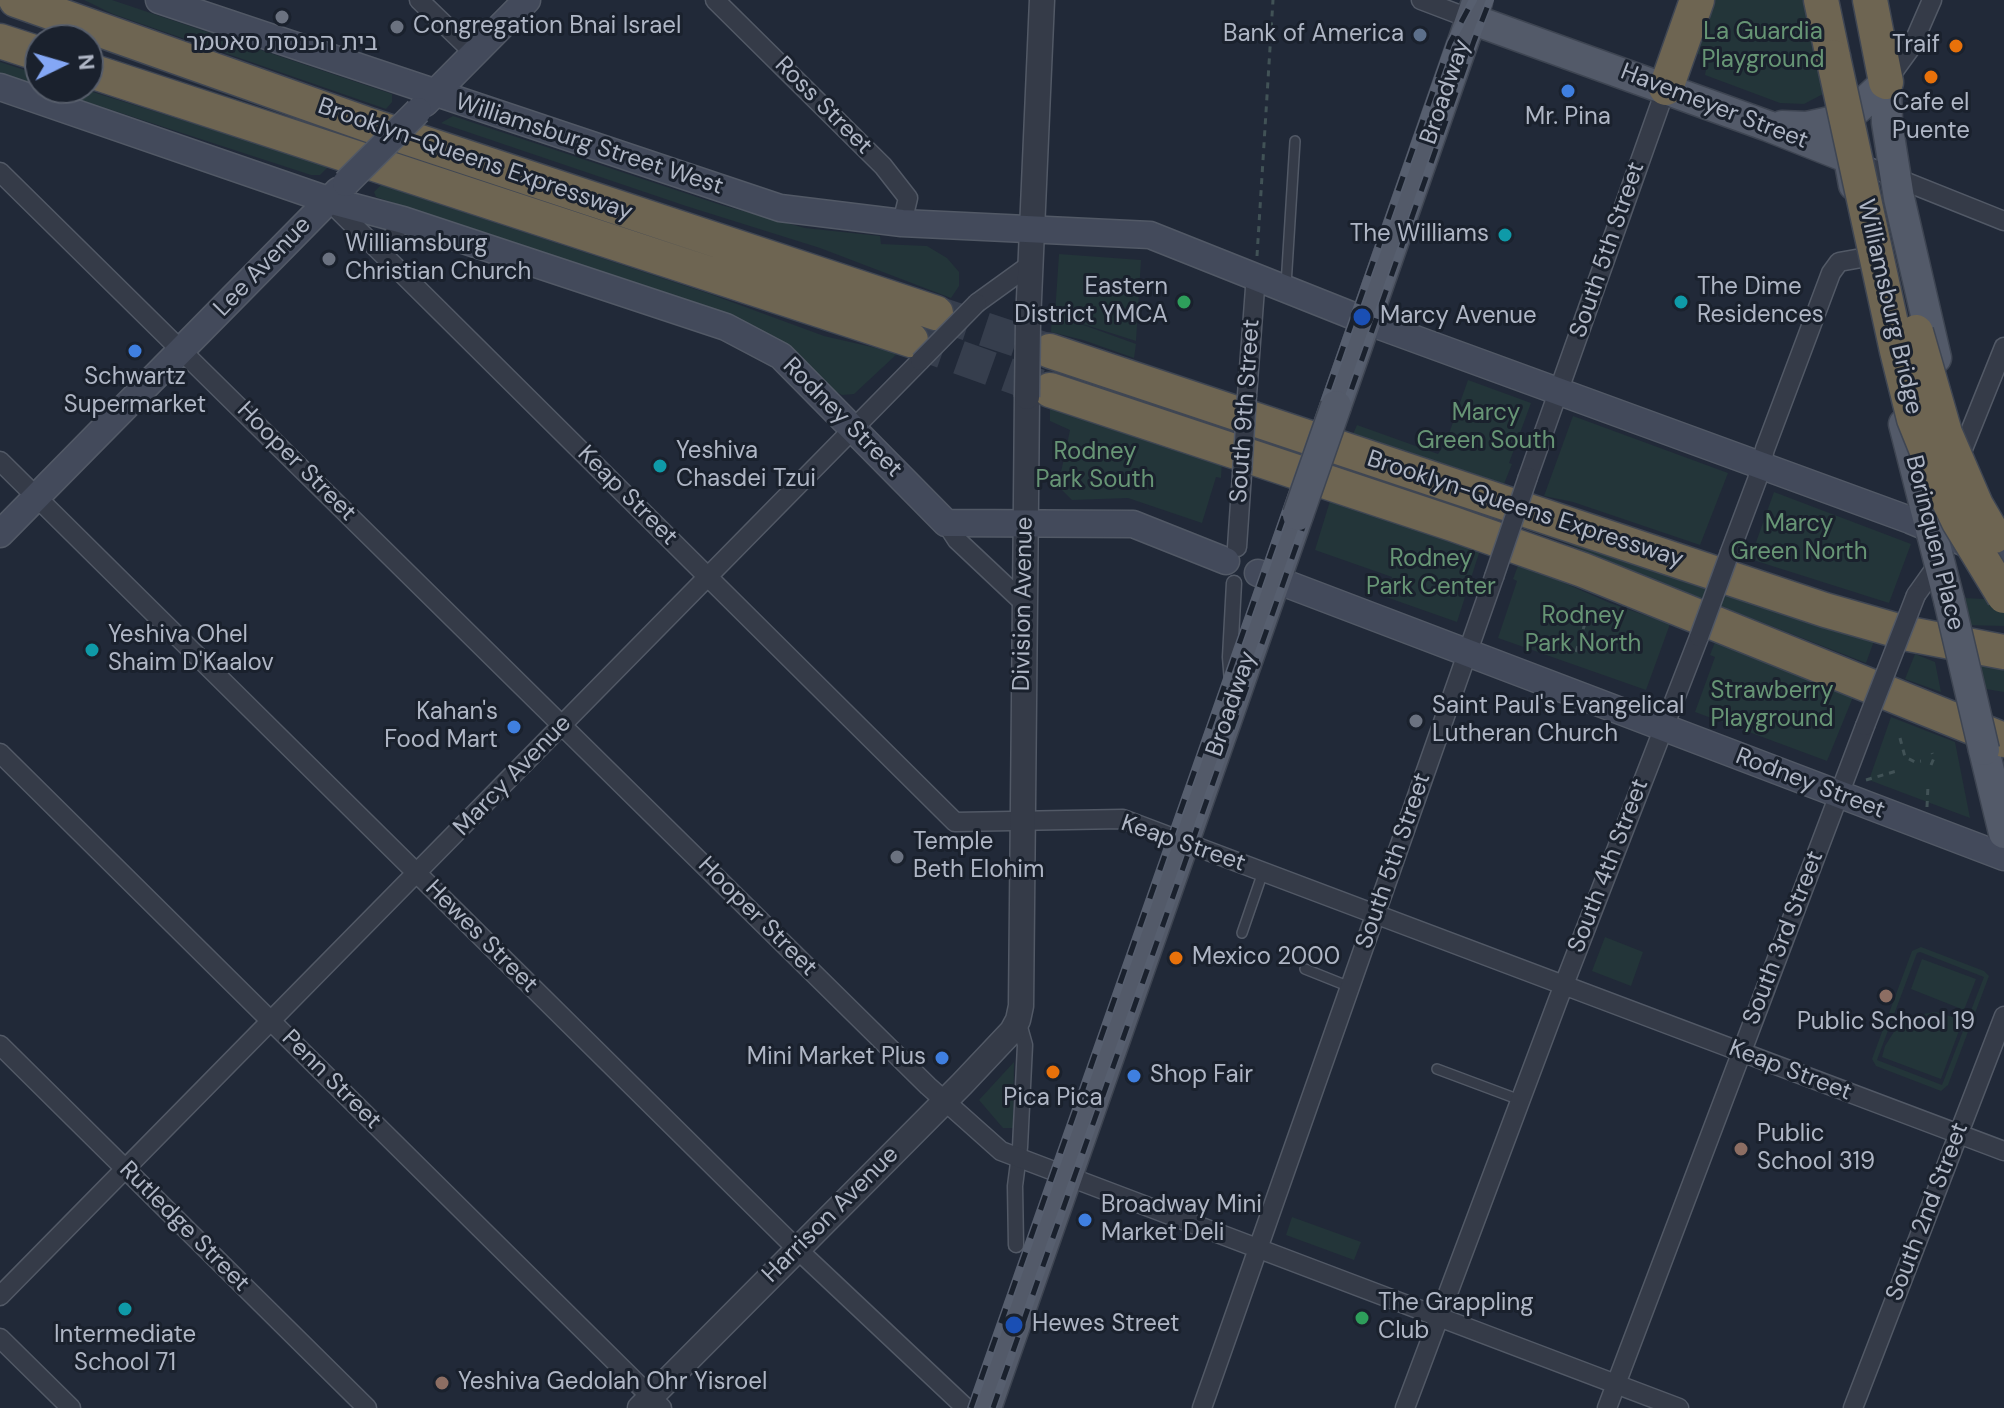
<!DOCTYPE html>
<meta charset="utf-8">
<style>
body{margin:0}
#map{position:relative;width:2004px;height:1408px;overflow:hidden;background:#212938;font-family:"DM Sans",sans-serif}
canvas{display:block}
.north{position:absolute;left:24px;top:24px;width:80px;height:80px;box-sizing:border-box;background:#1a212d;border:2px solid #565d6a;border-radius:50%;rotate:85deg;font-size:22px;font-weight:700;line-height:32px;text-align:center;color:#afb6c5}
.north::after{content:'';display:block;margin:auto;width:28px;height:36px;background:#84a7f5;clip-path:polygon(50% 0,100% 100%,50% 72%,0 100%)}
</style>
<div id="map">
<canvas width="2004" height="1408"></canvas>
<div class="north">N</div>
</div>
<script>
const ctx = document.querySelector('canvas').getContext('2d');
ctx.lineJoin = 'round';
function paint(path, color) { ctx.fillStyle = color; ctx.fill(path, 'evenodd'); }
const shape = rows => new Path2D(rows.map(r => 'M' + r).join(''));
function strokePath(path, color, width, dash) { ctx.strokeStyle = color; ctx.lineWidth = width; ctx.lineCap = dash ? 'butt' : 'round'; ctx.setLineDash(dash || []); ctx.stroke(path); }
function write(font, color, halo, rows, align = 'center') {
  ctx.font = font + ' "DM Sans","Noto Sans Hebrew",sans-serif'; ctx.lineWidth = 6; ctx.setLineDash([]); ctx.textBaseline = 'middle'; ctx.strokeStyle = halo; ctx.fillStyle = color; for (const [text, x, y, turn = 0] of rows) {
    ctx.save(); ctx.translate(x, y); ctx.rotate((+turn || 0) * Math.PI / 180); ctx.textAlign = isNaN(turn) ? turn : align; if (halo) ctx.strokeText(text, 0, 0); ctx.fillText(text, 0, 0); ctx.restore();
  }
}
paint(shape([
 [84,0,112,0,392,94,392,102,386,109,113,14],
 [1710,0,1808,0,1823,94,1804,104,1780,103,1705,75,1708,59,1693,51],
 [0,62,40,75,40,87,0,73],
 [44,88,80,88,329,166,320,175,311,175],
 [453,116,721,205,805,228,880,236,881,244,927,246,947,258,959,272,959,286,951,298,820,248,686,206,441,123],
 [381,185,710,294,824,336,898,353,854,394,842,395,829,388,792,350,742,320,376,197,374,192],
 [1059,254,1141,260,1136,341,1064,318,1136,344,1134,358,1083,340,1051,332,1052,314,1055,314],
 [1468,380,1531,403,1509,463,1512,464,1504,484,1353,434,1357,425,1438,454,1446,442],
 [1050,405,1222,461,1221,478,1216,477,1202,523,1128,498,1072,500,1058,486,1070,430,1050,421],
 [1573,416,1728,473,1700,545,1573,502,1544,496],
 [1774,492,1911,544,1889,603,1750,559],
 [1330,501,1480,550,1457,622,1386,597,1392,577,1315,550],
 [1518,523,1874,641,1866,663,1664,584],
 [1519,563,1610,603,1670,624,1646,690,1498,638,1517,581,1513,579],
 [1963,598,2004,600,2004,626,1964,625],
 [1715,642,1853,697,1827,761,1695,712,1715,657,1710,655],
 [1915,654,1935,662,1941,692,1905,679],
 [1974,664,2004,668,2004,692,1980,688],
 [1891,717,1955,742,1970,818,1869,780],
 [1605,937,1643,952,1631,986,1592,971],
 [1921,947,1984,971,1989,976,1948,1085,1941,1091,1876,1066,1872,1059,1912,951],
 [1920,952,1984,977,1942,1085,1877,1060,1917,953],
 [1922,959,1976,979,1964,1010,1911,989],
 [1936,1012,1963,1020,1941,1079,1882,1057,1885,1046,1897,1027,1916,1015],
 [1014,1062,1013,1128,1003,1128,979,1100],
 [1292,1217,1361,1242,1354,1260,1286,1235]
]), '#233539');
strokePath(shape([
 [936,313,1050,351],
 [911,340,1050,390]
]), '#363e4d', 34, [34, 17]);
const service = shape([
 [1286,285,1295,141],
 [1242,933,1263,872],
 [1305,969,1350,987],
 [1437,1069,1520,1100]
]);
const pedestrian = shape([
 [1232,682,1230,657,1234,583],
 [1016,1245,1015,1186,1020,1147,1025,1045,1018,1020]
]);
const minor = shape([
 [419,0,474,53],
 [715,0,883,166,908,198,902,223],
 [1421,0,1471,19],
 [1886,82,1912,46,1932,0],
 [1854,161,2004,221],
 [0,172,928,1086,1001,1151,1679,1408],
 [331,203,955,822,1123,819,2004,1151],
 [382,253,403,220],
 [977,303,1031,264],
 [1247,395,1256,275],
 [1963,449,2004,347],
 [0,461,797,1249,966,1408],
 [1528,477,1666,88],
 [946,523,957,540,1024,603],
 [1237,547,1242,474],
 [1730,552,1757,480,1765,449,1831,273,1839,262,1867,257],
 [1916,595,1938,564],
 [0,753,662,1408],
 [0,1045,367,1408],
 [0,1296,920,361],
 [0,1338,71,1408],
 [1202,1408,1494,577],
 [1405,1408,1558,1000,1699,637],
 [1607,1408,1865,726],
 [1853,1408,2004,1016]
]);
const tertiary = shape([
 [1028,322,1042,0],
 [640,1408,962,1084,1012,1031,1018,1020,1021,1006,1027,397]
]);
const secondary = shape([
 [159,0,780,208,902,223,1150,235,1366,321,1910,520,2004,559],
 [0,87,328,200,403,220,726,327,781,356,946,523,1133,524,1226,561],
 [425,103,527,0],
 [0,534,338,191],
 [1258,573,2004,857]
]);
const primary = shape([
 [1471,19,1768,126,1849,158,1854,185],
 [1886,82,1887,123,1899,198,1936,358],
 [1782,126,1807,127,1835,121,1857,109,1886,82],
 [1336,406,1477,2],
 [1904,424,1949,600],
 [1984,750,2004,833],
 [986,1408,1298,515]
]);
const motorway = shape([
 [16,0,369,125,936,313],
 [1821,0,1833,57],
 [1870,0,1886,82],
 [0,41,40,54],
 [88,70,911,340],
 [1666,88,1697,0],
 [1050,351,1825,610,1909,634,2004,652],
 [1050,390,1453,524,1583,570,2004,740]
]);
strokePath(service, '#525966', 12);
strokePath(pedestrian, '#525966', 17);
strokePath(minor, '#525966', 21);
strokePath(tertiary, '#525966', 27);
strokePath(secondary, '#525966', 29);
strokePath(primary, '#3e4552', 33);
strokePath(motorway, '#3f4653', 37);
strokePath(shape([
 [1257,256,1273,0],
 [1576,652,1588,614],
 [1900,738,1905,757,1915,762,1921,761],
 [1931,765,1934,758,1932,753],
 [1866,780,1900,770],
 [1927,807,1928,786]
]), '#415256', 3, [6, 6]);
strokePath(service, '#353b48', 9);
strokePath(pedestrian, '#353b48', 14);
strokePath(minor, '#353b48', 18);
strokePath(tertiary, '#353b48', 24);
strokePath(secondary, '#434a5b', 26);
strokePath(primary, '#535a69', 30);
strokePath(motorway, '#6e6552', 34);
const rail = shape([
 [971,1408,1450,43,1473,0],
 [993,1408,1474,41,1490,0]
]);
strokePath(rail, '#575f6f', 8);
strokePath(rail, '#1a212d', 5, [15]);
const minorBridge = shape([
 [920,361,977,303],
 [1242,474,1247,395],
 [1494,577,1528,477],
 [1699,637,1730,552],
 [1865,726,1916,595]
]);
const tertiaryBridge = shape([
 [1027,397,1028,322]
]);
const secondaryBridge = shape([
 [346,183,418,111]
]);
const primaryBridge = shape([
 [1298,515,1336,406],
 [1949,600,1984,750]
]);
const motorwayBridge = shape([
 [1833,57,1897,351,1914,419,1939,481,1959,522,2004,596],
 [1916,332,1945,433,1976,505,1994,536]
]);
strokePath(minorBridge, '#525966', 21, []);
strokePath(tertiaryBridge, '#525966', 27, []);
strokePath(secondaryBridge, '#525966', 29, []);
strokePath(primaryBridge, '#3e4552', 33, []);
strokePath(motorwayBridge, '#3f4653', 37, []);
strokePath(minorBridge, '#353b48', 18);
strokePath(tertiaryBridge, '#353b48', 24);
strokePath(secondaryBridge, '#434a5b', 26);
strokePath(primaryBridge, '#535a69', 30);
strokePath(motorwayBridge, '#6e6552', 34);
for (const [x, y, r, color] of [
 [282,17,8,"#6b7280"],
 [397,27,8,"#6b7280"],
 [1420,35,8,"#5c6f8a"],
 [1956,46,8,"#e8710a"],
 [1931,77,8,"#e8710a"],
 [1568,91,8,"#3f7fe0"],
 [1505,235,8,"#0f9aa8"],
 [329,259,8,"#6b7280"],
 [1184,302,8,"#2e9e5b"],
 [1681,302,8,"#0f9aa8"],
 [1362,317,10,"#1a4fb4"],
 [135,351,8,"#3f7fe0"],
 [660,466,8,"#0f9aa8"],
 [92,650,8,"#0f9aa8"],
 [1416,721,8,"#6b7280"],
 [514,727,8,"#3f7fe0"],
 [897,857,8,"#6b7280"],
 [1176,958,8,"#e8710a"],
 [1886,996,8,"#8d6e63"],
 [942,1058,8,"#3f7fe0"],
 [1053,1072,8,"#e8710a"],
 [1134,1076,8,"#3f7fe0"],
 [1741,1149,8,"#8d6e63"],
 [1085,1220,8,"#3f7fe0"],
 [125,1309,8,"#0f9aa8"],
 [1362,1318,8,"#2e9e5b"],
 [1014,1325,10,"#1a4fb4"],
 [442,1383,8,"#8d6e63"]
]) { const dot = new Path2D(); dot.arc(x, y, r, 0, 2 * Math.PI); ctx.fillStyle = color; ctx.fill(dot); strokePath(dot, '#1a212d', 3); }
write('24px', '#afb6c5', '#1a212d', [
 ["Congregation Bnai Israel",413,27],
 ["Bank of America",1404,35,"right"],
 ["בית הכנסת סאטמר",282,44,"center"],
 ["Traif",1940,46,"right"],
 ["Cafe el",1931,104,"center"],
 ["Puente",1931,132,"center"],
 ["Mr. Pina",1568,118,"center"],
 ["The Williams",1489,235,"right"],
 ["Williamsburg",345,245],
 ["Christian Church",345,273],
 ["Eastern",1168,288,"right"],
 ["District YMCA",1168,316,"right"],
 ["The Dime",1697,288],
 ["Residences",1697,316],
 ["Marcy Avenue",1380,317],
 ["Schwartz",135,378,"center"],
 ["Supermarket",135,406,"center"],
 ["Yeshiva",676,452],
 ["Chasdei Tzui",676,480],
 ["Yeshiva Ohel",108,636],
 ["Shaim D'Kaalov",108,664],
 ["Saint Paul's Evangelical",1432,707],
 ["Lutheran Church",1432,735],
 ["Kahan's",498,713,"right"],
 ["Food Mart",498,741,"right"],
 ["Temple",913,843],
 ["Beth Elohim",913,871],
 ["Mexico 2000",1192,958],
 ["Public School 19",1886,1023,"center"],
 ["Mini Market Plus",926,1058,"right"],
 ["Shop Fair",1150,1076],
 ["Pica Pica",1053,1099,"center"],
 ["Public",1757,1135],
 ["School 319",1757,1163],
 ["Broadway Mini",1101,1206],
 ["Market Deli",1101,1234],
 ["The Grappling",1378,1304],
 ["Club",1378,1332],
 ["Hewes Street",1032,1325],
 ["Intermediate",125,1336,"center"],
 ["School 71",125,1364,"center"],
 ["Yeshiva Gedolah Ohr Yisroel",458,1383]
], 'left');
write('24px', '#679575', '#1a212d', [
 ["La Guardia",1763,33],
 ["Playground",1763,61],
 ["Marcy",1486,414],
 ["Green South",1486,442],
 ["Rodney",1095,453],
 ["Park South",1095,481],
 ["Marcy",1799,525],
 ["Green North",1799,553],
 ["Rodney",1431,560],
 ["Park Center",1431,588],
 ["Rodney",1583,617],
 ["Park North",1583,645],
 ["Strawberry",1772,692],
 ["Playground",1772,720]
]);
write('24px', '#afb6c5', '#1a212d', [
 ["Broadway",1446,92,-71],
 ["Ross Street",823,106,45],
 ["Havemeyer Street",1714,107,21],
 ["Williamsburg Street West",589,145,18],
 ["Brooklyn-Queens Expressway",475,160,19],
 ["South 5th Street",1608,250,-71],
 ["Lee Avenue",263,267,-46],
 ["Williamsburg Bridge",1889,307,77],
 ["South 9th Street",1246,411,-86],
 ["Rodney Street",842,418,45],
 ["Hooper Street",296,462,45],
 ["Keap Street",627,496,45],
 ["Brooklyn-Queens Expressway",1525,510,18],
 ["Borinquen Place",1934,543,76],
 ["Division Avenue",1024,604,-89],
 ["Broadway",1232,704,-71],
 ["Marcy Avenue",513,776,-46],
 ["Rodney Street",1810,784,21],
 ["Keap Street",1183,844,19],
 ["South 5th Street",1394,861,-71],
 ["South 4th Street",1609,866,-69],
 ["Hooper Street",757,917,45],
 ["Hewes Street",481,937,45],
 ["South 3rd Street",1784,938,-69],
 ["Keap Street",1790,1071,21],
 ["Penn Street",331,1080,45],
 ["South 2nd Street",1928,1212,-69],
 ["Harrison Avenue",831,1215,-45],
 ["Rutledge Street",184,1227,45]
]);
</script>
